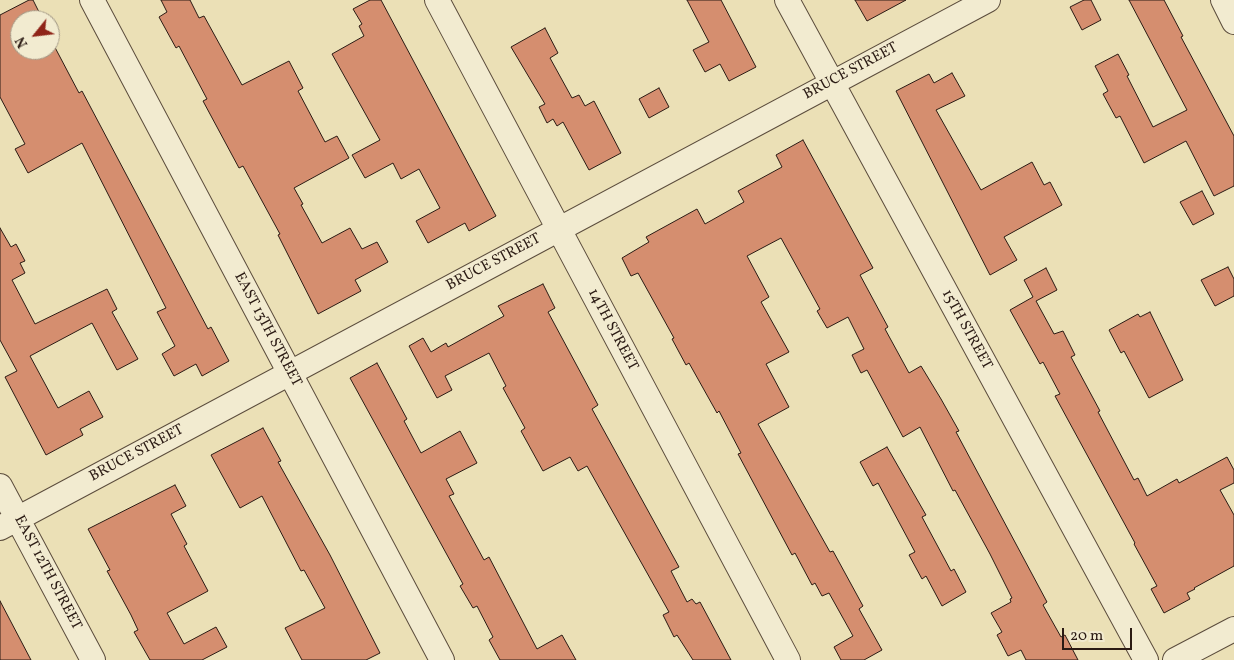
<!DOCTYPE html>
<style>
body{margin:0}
#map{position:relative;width:1234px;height:660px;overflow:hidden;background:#ebe0b6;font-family:Vollkorn,serif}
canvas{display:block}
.north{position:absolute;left:10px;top:10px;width:50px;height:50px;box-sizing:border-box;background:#f2ebd0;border:1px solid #a29885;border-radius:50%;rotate:241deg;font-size:14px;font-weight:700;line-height:20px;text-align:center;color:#2b1b14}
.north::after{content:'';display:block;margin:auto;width:18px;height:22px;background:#8f2418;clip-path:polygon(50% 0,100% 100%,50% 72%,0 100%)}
.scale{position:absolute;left:1062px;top:628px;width:70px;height:22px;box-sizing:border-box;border:2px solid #2b1b14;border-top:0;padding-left:6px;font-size:15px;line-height:18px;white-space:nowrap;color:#2b1b14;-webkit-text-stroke:4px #f2ebd0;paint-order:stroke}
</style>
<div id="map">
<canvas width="1234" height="660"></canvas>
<div class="north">N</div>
<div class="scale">20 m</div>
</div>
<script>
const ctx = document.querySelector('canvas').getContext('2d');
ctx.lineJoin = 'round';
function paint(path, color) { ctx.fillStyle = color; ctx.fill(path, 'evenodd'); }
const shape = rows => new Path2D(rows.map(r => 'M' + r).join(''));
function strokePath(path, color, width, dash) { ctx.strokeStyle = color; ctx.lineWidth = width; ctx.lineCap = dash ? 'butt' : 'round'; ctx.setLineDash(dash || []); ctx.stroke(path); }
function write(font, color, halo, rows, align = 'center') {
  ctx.font = font + ' Vollkorn,serif'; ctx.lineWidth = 4.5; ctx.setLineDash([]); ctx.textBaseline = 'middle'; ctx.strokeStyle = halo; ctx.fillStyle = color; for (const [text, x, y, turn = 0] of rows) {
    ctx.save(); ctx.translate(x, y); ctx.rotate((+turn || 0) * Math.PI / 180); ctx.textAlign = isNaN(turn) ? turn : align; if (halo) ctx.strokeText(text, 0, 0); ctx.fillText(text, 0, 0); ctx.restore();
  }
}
const building = shape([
 [29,0,33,0,42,18,40,20,20,20,20,50,50,50,50,38,79,93,82,91,208,329,211,327,229,361,202,376,196,364,174,376,162,354,175,346,157,312,166,308,82,143,28,173,15,149,25,144,0,97,0,15,29,0],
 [161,0,190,0,199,18,204,16,242,85,289,61,303,88,298,91,325,142,337,136,349,158,294,188,303,204,301,205,322,243,350,228,362,249,377,242,388,262,355,280,361,291,318,314,278,235,280,234,243,166,239,168,203,101,207,99,179,46,176,48,159,17,167,12,161,0],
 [370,0,381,0,496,216,469,231,465,223,428,243,416,221,440,208,419,169,401,179,393,163,365,178,352,155,380,140,332,54,364,36,359,26,362,24,353,9,370,0],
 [687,0,721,0,756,67,729,81,720,64,705,72,693,50,709,42,687,0],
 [855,0,906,0,867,21,855,0],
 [1084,0,1091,0,1101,20,1082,30,1070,7,1084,0],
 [1129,0,1164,0,1183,36,1181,37,1234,136,1234,186,1214,196,1186,141,1144,163,1120,116,1116,118,1103,94,1108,91,1095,66,1118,54,1129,75,1127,76,1153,127,1187,110,1129,0],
 [545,28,558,53,550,58,572,98,579,95,585,106,594,101,621,153,589,170,563,122,557,126,553,119,547,123,539,107,545,104,511,47,545,28],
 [952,73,965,96,936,110,981,190,1032,162,1044,185,1050,182,1062,205,1004,237,1017,260,990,275,896,91,929,74,934,83,952,73],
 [659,88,669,107,649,118,639,99,659,88],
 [803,140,873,268,860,275,888,327,885,329,909,373,921,366,941,399,959,431,956,432,1047,602,1043,605,1061,637,1065,635,1078,660,1026,660,1021,650,1008,656,997,635,1002,632,991,613,1011,602,1010,599,1012,598,990,554,955,490,953,491,920,427,903,437,867,370,861,373,852,355,864,349,848,317,827,328,817,311,820,309,781,238,747,256,769,297,761,302,789,352,766,364,789,407,758,424,830,552,833,551,863,606,859,609,882,650,864,660,841,660,834,647,853,636,829,593,822,596,815,583,812,585,795,553,792,555,738,454,741,453,719,411,717,413,689,363,686,365,672,339,674,338,638,273,631,276,622,258,649,242,646,237,697,209,705,224,744,202,738,191,782,167,776,155,803,140],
 [1202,191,1214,214,1193,225,1180,202,1202,191],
 [0,228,11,247,16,244,25,261,20,263,25,273,12,280,35,324,107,289,117,309,112,312,138,359,117,370,92,323,30,356,58,408,89,391,103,417,80,429,83,435,46,455,5,377,17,371,0,340,0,228],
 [1228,267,1234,279,1234,296,1215,306,1201,280,1228,267],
 [1046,268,1057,290,1036,301,1054,334,1063,331,1075,355,1071,357,1100,411,1098,412,1134,480,1138,478,1147,496,1177,479,1179,483,1227,457,1234,470,1234,483,1220,490,1234,515,1234,566,1194,588,1195,589,1187,593,1190,599,1164,613,1151,589,1157,586,1134,544,1135,543,1055,396,1060,394,1043,362,1040,364,1010,310,1033,297,1024,280,1046,268],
 [543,284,555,308,548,312,598,405,592,409,679,567,671,571,687,602,692,599,696,604,700,602,731,660,693,660,677,635,674,637,663,615,669,612,587,466,578,471,570,457,543,471,521,431,525,428,503,388,506,386,489,353,445,376,452,390,437,398,409,346,423,338,431,352,446,343,448,347,504,316,498,306,543,284],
 [1150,312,1183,380,1149,398,1124,351,1121,353,1109,330,1138,314,1140,317,1150,312],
 [377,363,407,419,404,421,421,453,460,431,477,463,446,479,454,494,449,496,484,560,489,557,537,649,562,635,576,660,500,660,489,640,493,637,477,606,473,608,460,586,463,584,350,378,377,363],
 [263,428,281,461,278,462,330,555,380,653,366,660,302,660,285,628,325,608,304,570,301,571,262,496,240,508,211,455,263,428],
 [887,447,926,515,922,517,951,571,954,569,966,592,942,606,926,576,922,579,909,555,915,552,878,483,873,486,860,462,887,447],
 [175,485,186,506,171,514,187,544,184,546,208,591,167,613,184,644,216,627,227,647,202,660,150,660,134,632,138,630,131,615,107,571,110,570,88,529,175,485],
 [0,601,31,660,0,660,0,601]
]);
paint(building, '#d58e6f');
strokePath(building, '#2b1b14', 1);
const street = shape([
 [92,0,442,660],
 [437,0,788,660],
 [787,0,1146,660],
 [1223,0,1234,22],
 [0,486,93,660],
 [0,528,988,0],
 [1175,660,1234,629]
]);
strokePath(street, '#5b4c3c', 26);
strokePath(street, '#f2ebd0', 24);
write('15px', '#2b1b14', '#f2ebd0', [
 ["BRUCE STREET",851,72,-28],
 ["BRUCE STREET",494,263,-28],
 ["EAST 13TH STREET",267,330,62],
 ["14TH STREET",612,330,62],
 ["15TH STREET",966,330,61],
 ["BRUCE STREET",137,454,-28],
 ["EAST 12TH STREET",47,573,62]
]);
</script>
